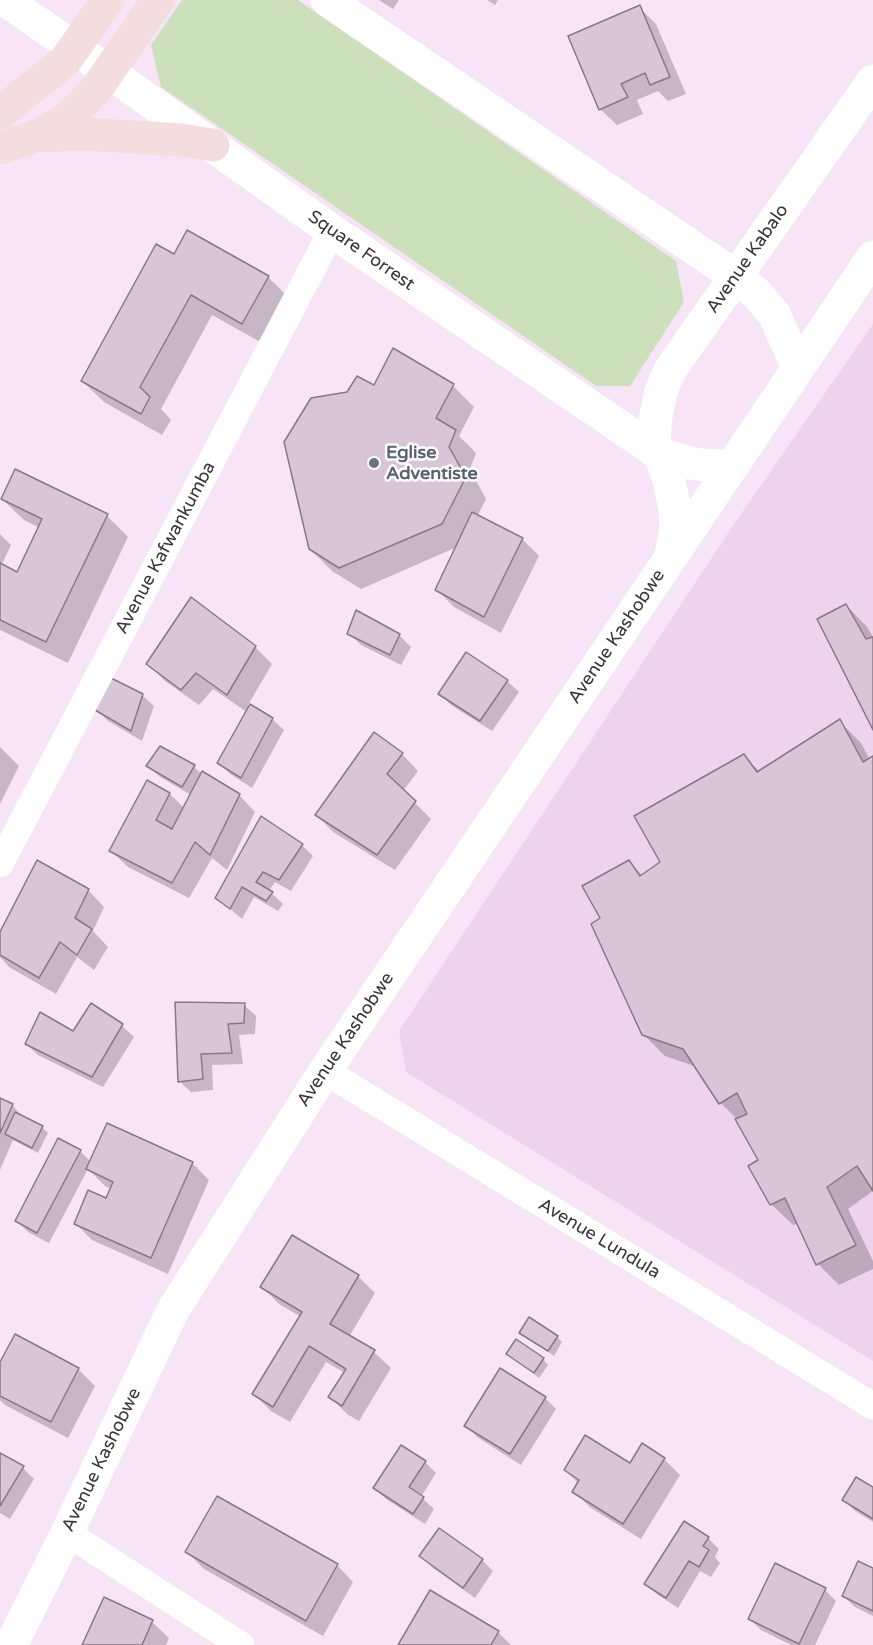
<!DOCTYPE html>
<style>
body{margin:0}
canvas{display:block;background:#f8e4f7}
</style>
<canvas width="873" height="1645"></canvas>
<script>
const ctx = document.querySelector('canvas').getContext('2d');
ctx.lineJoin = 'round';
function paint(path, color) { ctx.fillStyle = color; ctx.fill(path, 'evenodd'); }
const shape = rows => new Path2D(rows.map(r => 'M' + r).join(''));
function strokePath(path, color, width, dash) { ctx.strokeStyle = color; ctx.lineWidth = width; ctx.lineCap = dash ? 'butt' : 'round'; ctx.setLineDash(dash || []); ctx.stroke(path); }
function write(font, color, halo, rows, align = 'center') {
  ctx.font = font + ' "Varela Round",sans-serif'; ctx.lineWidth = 5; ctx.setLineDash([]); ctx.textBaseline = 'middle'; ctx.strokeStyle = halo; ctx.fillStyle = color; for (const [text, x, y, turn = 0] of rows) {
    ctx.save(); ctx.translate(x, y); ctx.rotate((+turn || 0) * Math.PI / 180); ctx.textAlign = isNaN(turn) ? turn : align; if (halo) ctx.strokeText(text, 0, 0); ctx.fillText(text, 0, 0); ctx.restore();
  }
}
paint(shape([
 [873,324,873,1361,406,1072,399,1031,736,521]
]), '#edd4ec');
paint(shape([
 [182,0,298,0,676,261,684,302,630,386,596,386,161,87,151,45]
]), '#cde0bc');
paint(shape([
 [379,0,399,0,393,9],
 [487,0,498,0,495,5],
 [639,7,656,24,686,94,668,101,658,91,637,100,643,114,617,125,600,109],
 [175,256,268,277,289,298,264,344,212,315,161,409,171,420,162,435,104,402,82,381],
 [453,386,474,407,459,436,476,453,470,469,486,499,477,517,522,539,539,556,501,633,454,607,437,590,457,547,361,589,332,571,310,549,374,387],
 [2,499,107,516,128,537,68,663,0,630,0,534,11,545,1,566,17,574,40,528,24,520],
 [846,605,867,627,873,637,873,727],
 [357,613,400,636,411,647,401,665,361,645,349,633],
 [255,647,272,664,248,705,272,719,284,730,252,788,230,774,219,762,247,712,213,689,199,705,165,681,148,664],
 [466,654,507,681,519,692,492,731,451,705,439,693],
 [142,695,154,706,142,741,108,721,97,710],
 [839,721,861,743,870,760,873,758,873,1191,848,1209,873,1261,873,1269,839,1285,818,1264,799,1223,793,1225,771,1204,760,1161,736,1118,721,1103,697,1067,665,1056,643,1034,602,918,629,862,643,876,662,863,744,756,760,772],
 [0,747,19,766,0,804],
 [402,754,418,771,403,791,431,819,395,870,333,832,317,815],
 [148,766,194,767,202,774,239,795,255,812,227,870,212,858,189,898,128,867,111,851,147,782,170,794,184,808,191,795,160,777],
 [302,845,313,856,291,891,275,882,269,891,283,904,278,911,254,897,242,919,217,898],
 [88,890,104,907,93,931,108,947,94,970,77,957,56,994,9,967,0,957,0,936],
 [177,1004,244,1005,256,1016,255,1034,239,1035,243,1064,212,1065,213,1090,191,1092,179,1081],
 [91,1005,122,1026,134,1037,103,1087,38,1055,26,1044,74,1033],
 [0,1100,12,1105,23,1117,42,1127,48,1133,38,1153,13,1140,0,1170],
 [80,1151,91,1162,192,1163,209,1180,168,1274,92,1240,76,1224,106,1200,111,1189,105,1186,88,1169,49,1243,28,1232,17,1221],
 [293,1237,358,1276,375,1293,349,1337,374,1352,391,1368,359,1421,347,1414,330,1397,345,1373,326,1362,290,1422,271,1411,254,1394,301,1317,279,1304,262,1287],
 [521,1333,557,1337,562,1342,554,1356],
 [508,1354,543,1359,548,1365,539,1378],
 [0,1366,78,1369,95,1386,68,1438,5,1405,0,1400],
 [545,1398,556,1409,521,1465,477,1437,466,1425],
 [0,1454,23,1468,34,1479,10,1519,0,1513],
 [664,1459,680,1475,641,1539,591,1508,574,1492,579,1484,565,1470,630,1465],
 [425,1462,436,1473,421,1497,434,1509,425,1524,386,1499,375,1488],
 [873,1489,873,1522,855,1511,844,1500],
 [708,1538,719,1549,715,1557,720,1563,711,1577,700,1571,678,1608,658,1595,646,1584],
 [187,1552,337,1565,353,1582,323,1636,204,1569],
 [421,1556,482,1560,493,1571,475,1598,433,1568],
 [873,1570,873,1616,855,1607,843,1596],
 [825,1590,836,1601,815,1645,791,1645,761,1630,750,1619],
 [105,1599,152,1622,169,1638,166,1645,84,1645],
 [498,1632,511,1645,400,1645]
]), '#0003');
const building = shape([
 [640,5,670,77,650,85,645,73,621,84,628,97,599,110,568,36,640,5],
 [187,230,269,276,242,324,191,295,140,387,150,397,141,414,81,381,156,244,174,254,187,230],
 [393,348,454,384,436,418,456,430,449,447,466,477,442,524,339,568,309,549,284,442,311,398,347,392,357,376,374,385,393,348],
 [15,469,108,514,46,642,0,620,0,563,17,572,42,519,1,499,15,469],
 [472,512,523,538,484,617,435,590,472,512],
 [191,597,256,646,227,695,196,673,181,690,146,664,191,597],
 [846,604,866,639,873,637,873,730,817,619,846,604],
 [356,610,400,634,390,655,347,634,356,610],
 [466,652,508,680,480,721,438,694,466,652],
 [111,678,143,694,131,731,95,710,111,678],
 [250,704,273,718,241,778,217,763,250,704],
 [840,719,863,762,873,756,873,1191,857,1166,827,1187,856,1245,816,1265,785,1198,770,1205,748,1166,758,1160,735,1119,747,1114,737,1093,719,1104,683,1049,642,1035,591,924,600,918,582,886,629,860,640,876,660,862,634,816,744,754,757,772,840,719],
 [374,732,403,753,387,774,416,801,377,855,315,815,374,732],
 [160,746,195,765,182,787,146,766,160,746],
 [202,771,240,794,210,855,195,842,172,883,109,851,147,780,170,793,156,820,172,829,202,771],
 [261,816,303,844,279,880,263,872,256,882,273,892,266,901,242,887,230,909,215,898,261,816],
 [37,860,89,889,75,918,92,929,77,955,60,942,39,978,0,955,0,932,37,860],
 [175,1002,245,1003,244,1023,228,1024,232,1053,201,1054,203,1079,178,1082,175,1002],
 [91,1003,123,1024,92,1077,25,1044,40,1012,73,1031,91,1003],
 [0,1098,13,1104,0,1133,0,1098],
 [15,1112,43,1126,32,1148,5,1134,15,1112],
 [107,1123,193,1162,151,1258,74,1224,88,1190,106,1198,113,1182,86,1169,107,1123],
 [58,1138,81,1150,37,1233,15,1221,58,1138],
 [292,1235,359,1275,330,1324,375,1350,342,1406,328,1397,346,1369,309,1346,273,1407,252,1394,302,1312,260,1287,292,1235],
 [529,1317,558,1336,548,1351,519,1333,529,1317],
 [15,1334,79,1368,51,1422,0,1396,0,1362,15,1334],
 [516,1339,544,1358,534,1373,506,1354,516,1339],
 [500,1368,546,1397,510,1454,464,1426,500,1368],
 [585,1435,630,1463,642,1443,665,1458,623,1524,572,1492,579,1480,564,1470,585,1435],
 [401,1445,426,1461,409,1487,424,1497,413,1514,373,1488,401,1445],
 [0,1453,24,1466,0,1506,0,1453],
 [856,1477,873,1487,873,1519,842,1500,856,1477],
 [217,1496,338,1564,306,1621,185,1552,217,1496],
 [684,1521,709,1537,703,1546,709,1550,699,1567,689,1561,666,1598,644,1584,684,1521],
 [439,1528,483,1559,463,1588,419,1556,439,1528],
 [858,1561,873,1568,873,1611,842,1596,858,1561],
 [775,1563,826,1588,799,1644,748,1619,775,1563],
 [430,1590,499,1631,491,1645,398,1645,430,1590],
 [104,1597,153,1620,142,1645,82,1645,104,1597]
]);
paint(building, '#d8c5d7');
strokePath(building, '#897888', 1.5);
strokePath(shape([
 [0,864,332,231],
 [325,1071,873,1406],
 [67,1533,241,1645]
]), '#fff', 27);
strokePath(shape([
 [5,0,109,72,332,231,660,454,689,463,710,466,733,466],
 [327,0,735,276,757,294,774,314,798,368],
 [653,450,656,416,661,391,670,370,873,81],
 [660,454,669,480,675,510,676,531,671,555],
 [11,1645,67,1533,173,1310,325,1071,873,257]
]), '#fff', 33);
strokePath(shape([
 [0,113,65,61,108,0],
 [38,136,84,134,181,140,213,145],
 [0,148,37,136,64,120,81,105,97,88,158,0]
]), '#f4dddf', 33);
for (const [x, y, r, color] of [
 [374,463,6,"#6b7280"]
]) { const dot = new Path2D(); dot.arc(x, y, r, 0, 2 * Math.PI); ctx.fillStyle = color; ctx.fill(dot); strokePath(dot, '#fff', 2); }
write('18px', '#3b343b', '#fff', [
 ["Square Forrest",361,251,35],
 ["Avenue Kabalo",748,259,-55],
 ["Avenue Kafwankumba",166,548,-62],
 ["Avenue Kashobwe",617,637,-56],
 ["Avenue Kashobwe",346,1040,-56],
 ["Avenue Lundula",599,1239,31],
 ["Avenue Kashobwe",102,1460,-64]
]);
write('bold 18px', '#5b616d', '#fff', [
 ["Eglise",386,453],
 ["Adventiste",386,474]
], 'left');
</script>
